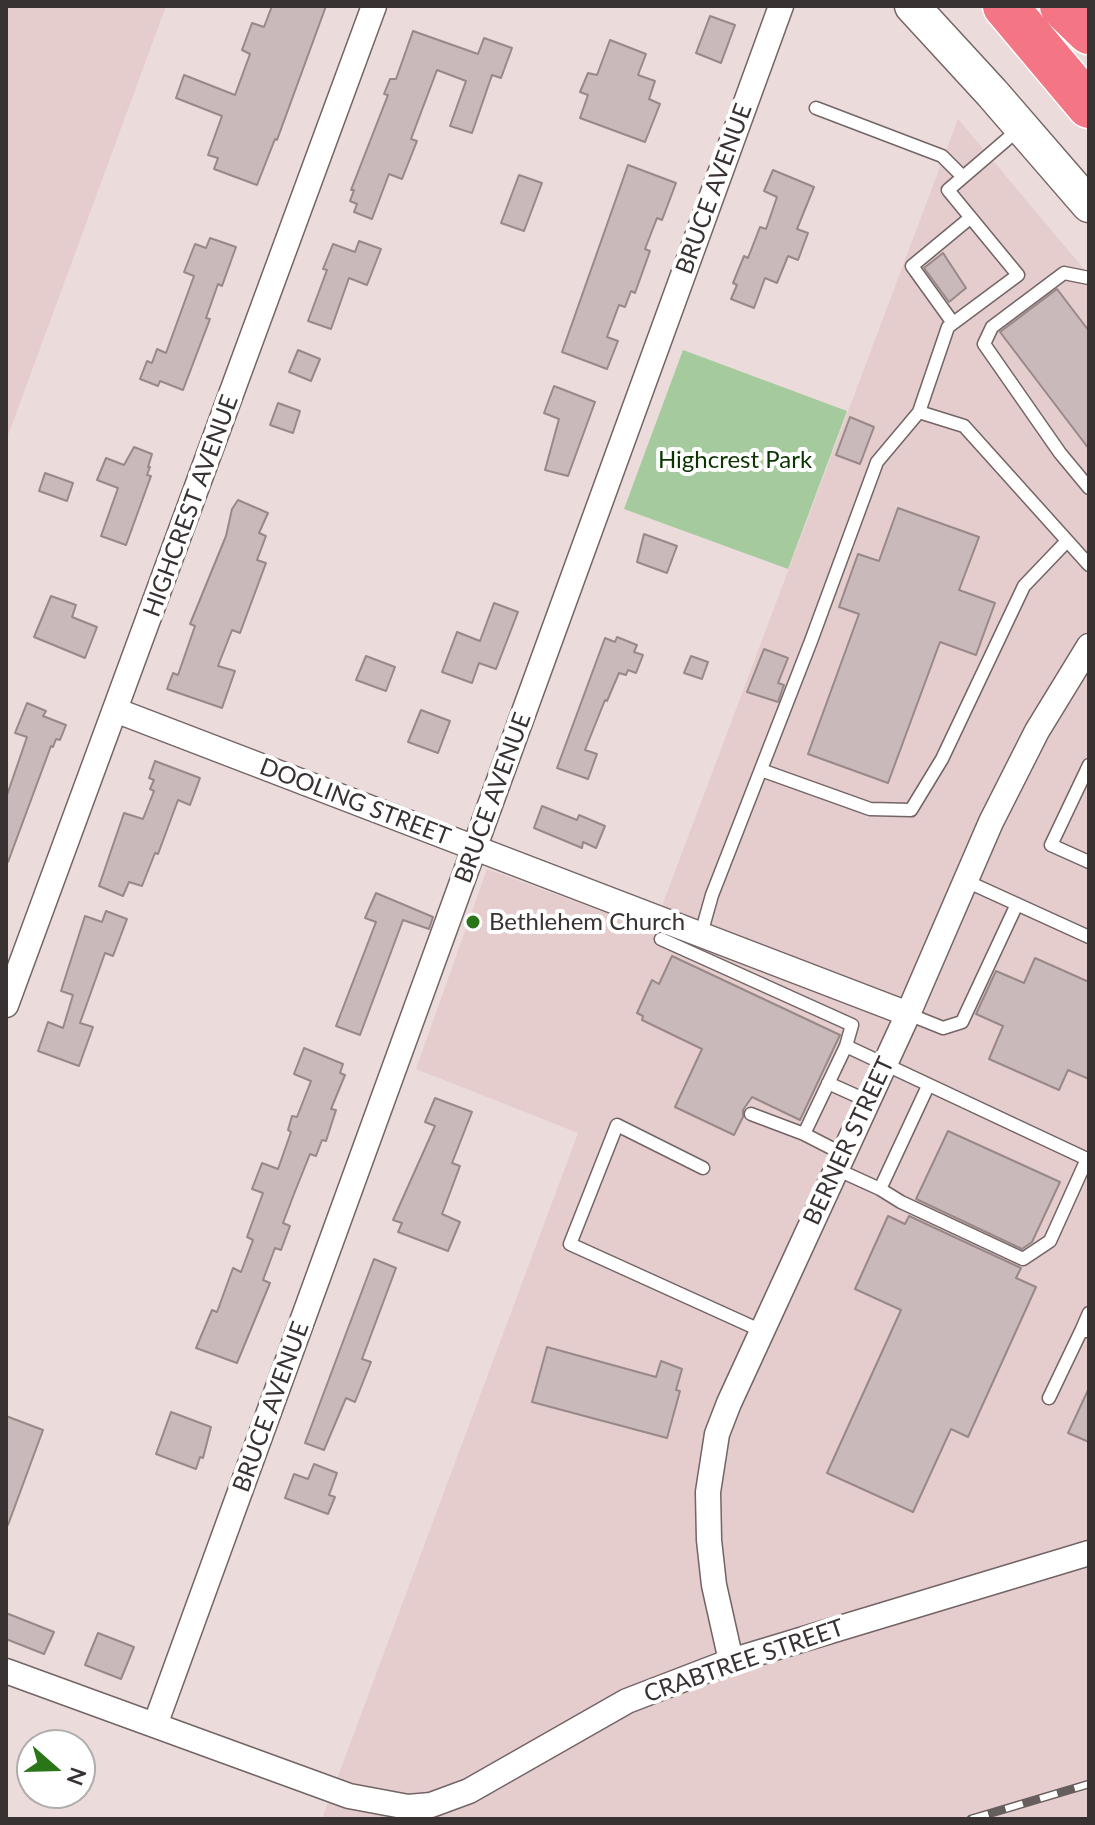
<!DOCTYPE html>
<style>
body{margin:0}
#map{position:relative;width:1095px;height:1825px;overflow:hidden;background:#ecdbdb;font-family:Lato,sans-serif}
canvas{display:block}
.frame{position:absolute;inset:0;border:8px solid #383232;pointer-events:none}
.north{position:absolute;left:16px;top:1729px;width:80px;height:80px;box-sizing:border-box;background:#fff;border:2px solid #afadad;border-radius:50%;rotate:110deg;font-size:22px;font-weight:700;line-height:32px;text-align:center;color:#383232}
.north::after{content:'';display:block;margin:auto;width:28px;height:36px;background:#2b7519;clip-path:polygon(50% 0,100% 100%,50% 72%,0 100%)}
</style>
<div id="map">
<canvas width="1095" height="1825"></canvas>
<div class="frame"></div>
<div class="north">N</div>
</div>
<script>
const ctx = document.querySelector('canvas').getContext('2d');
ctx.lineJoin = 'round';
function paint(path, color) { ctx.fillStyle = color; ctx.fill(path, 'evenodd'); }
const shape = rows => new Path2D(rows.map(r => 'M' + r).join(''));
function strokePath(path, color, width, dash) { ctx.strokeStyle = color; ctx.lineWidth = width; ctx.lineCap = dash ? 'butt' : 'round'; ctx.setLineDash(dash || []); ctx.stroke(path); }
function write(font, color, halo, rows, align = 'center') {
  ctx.font = font + ' Lato,sans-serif'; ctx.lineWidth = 8; ctx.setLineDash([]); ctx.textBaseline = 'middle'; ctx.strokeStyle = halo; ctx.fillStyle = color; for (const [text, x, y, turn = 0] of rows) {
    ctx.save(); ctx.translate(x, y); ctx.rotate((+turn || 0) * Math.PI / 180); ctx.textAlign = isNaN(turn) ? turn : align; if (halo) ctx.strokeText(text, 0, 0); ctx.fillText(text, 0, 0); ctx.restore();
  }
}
paint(shape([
 [6,6,166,6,6,441],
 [958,119,1089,275,1089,1819,322,1819,578,1133,416,1069,487,869,653,930]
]), '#e5cccd');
paint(shape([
 [683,350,847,411,788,569,624,509]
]), '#a4ca9d');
const building = shape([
 [272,6,326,6,277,140,275,139,257,185,214,169,218,158,208,155,222,116,176,98,184,75,235,95,250,54,242,50,252,23,264,27,272,6],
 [710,16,735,25,721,63,696,53,710,16],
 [413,31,478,54,484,38,512,48,501,78,492,75,472,133,450,126,466,81,437,70,411,139,417,141,402,179,389,174,372,219,354,212,357,204,350,201,354,190,351,190,388,95,384,94,390,79,396,79,413,31],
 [610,40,646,54,638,75,655,81,649,99,660,104,645,142,580,118,588,95,580,92,588,73,597,75,610,40],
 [628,165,676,183,662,220,657,218,645,249,650,251,635,293,631,291,625,307,619,305,607,337,618,341,607,369,562,352,628,165],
 [773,170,814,187,797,229,808,233,798,260,788,256,777,283,765,278,754,308,731,299,737,285,733,283,744,256,748,258,760,227,766,229,777,197,764,191,773,170],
 [519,175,542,183,524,231,501,223,519,175],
 [210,238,236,247,222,286,218,284,206,318,210,319,183,390,160,381,158,386,140,379,147,361,152,363,157,349,166,353,194,276,184,272,195,244,206,248,210,238],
 [359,241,381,249,367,285,349,278,331,329,308,321,327,270,323,269,333,244,355,252,359,241],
 [943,253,966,288,949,302,924,268,943,253],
 [1057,289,1089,331,1089,449,1000,332,1057,289],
 [298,350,320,359,311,381,289,372,298,350],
 [554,386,595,402,568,476,545,470,559,419,544,413,554,386],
 [278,403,300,411,293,433,270,425,278,403],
 [850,417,874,427,860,464,836,455,850,417],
 [134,447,152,454,148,467,150,467,147,475,151,476,126,545,101,536,118,488,97,480,106,458,124,465,134,447],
 [45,473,73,483,67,501,39,491,45,473],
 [238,500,268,513,259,533,266,536,257,560,266,563,240,633,232,630,218,666,235,671,222,708,167,689,173,673,178,675,195,626,190,624,226,536,232,509,238,500],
 [898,508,979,537,959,590,995,603,976,655,940,642,888,783,808,754,859,614,839,607,858,554,879,561,898,508],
 [644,534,677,546,667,573,637,562,644,534],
 [51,596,76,605,72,617,97,627,85,658,34,637,51,596],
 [494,603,518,612,496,669,479,663,472,683,442,672,457,632,480,641,494,603],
 [617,637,637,645,634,652,643,655,636,673,628,670,626,675,619,673,607,701,605,700,585,750,597,754,588,779,557,768,605,638,615,642,617,637],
 [764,649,788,658,778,683,784,685,778,702,747,692,764,649],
 [366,656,395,667,386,691,356,680,366,656],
 [691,656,708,662,702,679,684,673,691,656],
 [27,703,46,711,43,716,66,725,60,740,56,739,53,747,51,746,8,862,6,862,6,798,27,737,15,733,27,703],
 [421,710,450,721,438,753,408,742,421,710],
 [155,761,200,778,190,805,178,800,158,854,155,853,142,886,129,882,123,896,99,886,124,813,143,819,154,791,150,789,154,780,149,778,155,761],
 [542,806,577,820,579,815,605,826,596,848,583,842,582,848,534,828,542,806],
 [376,893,433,917,429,929,403,920,360,1035,336,1026,376,922,365,918,376,893],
 [106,911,127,919,113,956,105,953,80,1023,93,1027,79,1066,38,1051,48,1022,63,1028,73,995,61,991,85,916,102,922,106,911],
 [672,956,840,1035,800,1120,752,1097,743,1110,743,1117,734,1135,675,1107,702,1049,642,1020,643,1016,637,1013,652,980,659,984,672,956],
 [1035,958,1089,982,1089,1079,1068,1070,1059,1090,989,1059,1003,1026,976,1014,996,971,1024,983,1035,958],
 [304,1048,343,1064,340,1073,345,1075,331,1109,336,1110,326,1141,322,1140,316,1156,310,1154,294,1194,283,1223,290,1226,281,1250,275,1248,263,1280,270,1283,237,1363,196,1348,212,1310,217,1312,233,1268,241,1272,253,1240,247,1237,263,1193,252,1189,262,1163,278,1169,291,1132,288,1130,292,1116,297,1117,311,1081,294,1074,304,1048],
 [435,1098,472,1112,452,1163,460,1166,442,1214,460,1222,448,1251,398,1232,402,1223,393,1220,435,1126,425,1122,435,1098],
 [948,1131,1060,1182,1032,1242,1022,1249,916,1199,948,1131],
 [888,1216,905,1224,909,1216,1021,1268,1016,1278,1036,1287,968,1437,951,1429,913,1512,827,1473,901,1310,855,1289,888,1216],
 [374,1259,396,1268,362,1359,371,1362,355,1402,346,1398,324,1450,305,1443,374,1259],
 [547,1347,656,1377,661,1361,682,1369,676,1390,680,1391,667,1438,532,1402,547,1347],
 [1089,1388,1089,1442,1068,1433,1089,1388],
 [171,1412,211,1427,203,1458,200,1457,196,1469,156,1454,171,1412],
 [6,1416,43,1430,8,1525,6,1524,6,1416],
 [314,1464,337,1473,329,1495,335,1497,328,1514,285,1498,294,1474,308,1479,314,1464],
 [6,1613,54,1632,44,1654,6,1639,6,1613],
 [98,1633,134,1647,121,1679,85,1665,98,1633]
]);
paint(building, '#cab9ba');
strokePath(building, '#988888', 2);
const lane = shape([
 [816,108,942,156,963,177],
 [1089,278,1064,273,992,327,984,344,1060,453,1089,488],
 [953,323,912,266,970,218],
 [919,412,948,327,1018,275,948,190,1019,129],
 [1089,765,1051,845,1089,862],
 [761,770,870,809,911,810,942,759,1024,586,1067,541],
 [966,881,1089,937],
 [701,934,712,895,811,641,877,462,919,412,964,426,1089,565],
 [661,939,852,1025,846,1046],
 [908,1014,943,1028,962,1022,1017,904],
 [828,1083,868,1101],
 [751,1114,804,1134,846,1046,1087,1159,1050,1241,1023,1259,901,1202,880,1189],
 [804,1134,843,1154],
 [703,1168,617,1125,570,1244,762,1331],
 [836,1169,880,1189,928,1086],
 [1086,1331,1082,1329,1089,1313],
 [1049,1398,1082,1329]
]);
const street = shape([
 [115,710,908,1014],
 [6,1005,374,6],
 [731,1661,714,1585,709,1540,708,1492,717,1434,729,1403,908,1014,991,822,1037,731,1089,646],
 [6,1671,349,1796,408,1807,431,1805,469,1791,627,1701,731,1661,1089,1553],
 [155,1725,781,6]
]);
const secondary = shape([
 [912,6,992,93,1089,205]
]);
const highway = shape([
 [1005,6,1089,106],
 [1062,6,1089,32]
]);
strokePath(lane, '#736465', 15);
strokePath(street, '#736465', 27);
strokePath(secondary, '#736465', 37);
strokePath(highway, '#fff', 47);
strokePath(lane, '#fff', 12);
strokePath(street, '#fff', 24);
strokePath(secondary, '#fff', 34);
strokePath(highway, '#f47584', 44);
const rail = shape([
 [971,1819,1089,1784]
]);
strokePath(rail, '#665d5d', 9);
strokePath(rail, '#fff', 6, [18]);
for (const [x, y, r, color] of [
 [473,922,8,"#2b7519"]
]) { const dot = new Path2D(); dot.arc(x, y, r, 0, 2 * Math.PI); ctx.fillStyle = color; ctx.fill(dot); strokePath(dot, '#fff', 3); }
write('24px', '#383232', '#fff', [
 ["BRUCE AVENUE",714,189,-70],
 ["HIGHCREST AVENUE",191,506,-70],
 ["BRUCE AVENUE",493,798,-70],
 ["DOOLING STREET",355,802,21],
 ["BERNER STREET",849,1141,-65],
 ["BRUCE AVENUE",271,1407,-70],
 ["CRABTREE STREET",744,1661,-19]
]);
write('24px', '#0a3501', '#fff', [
 ["Highcrest Park",735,460]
]);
write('24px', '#383232', '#fff', [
 ["Bethlehem Church",489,922]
], 'left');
</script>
